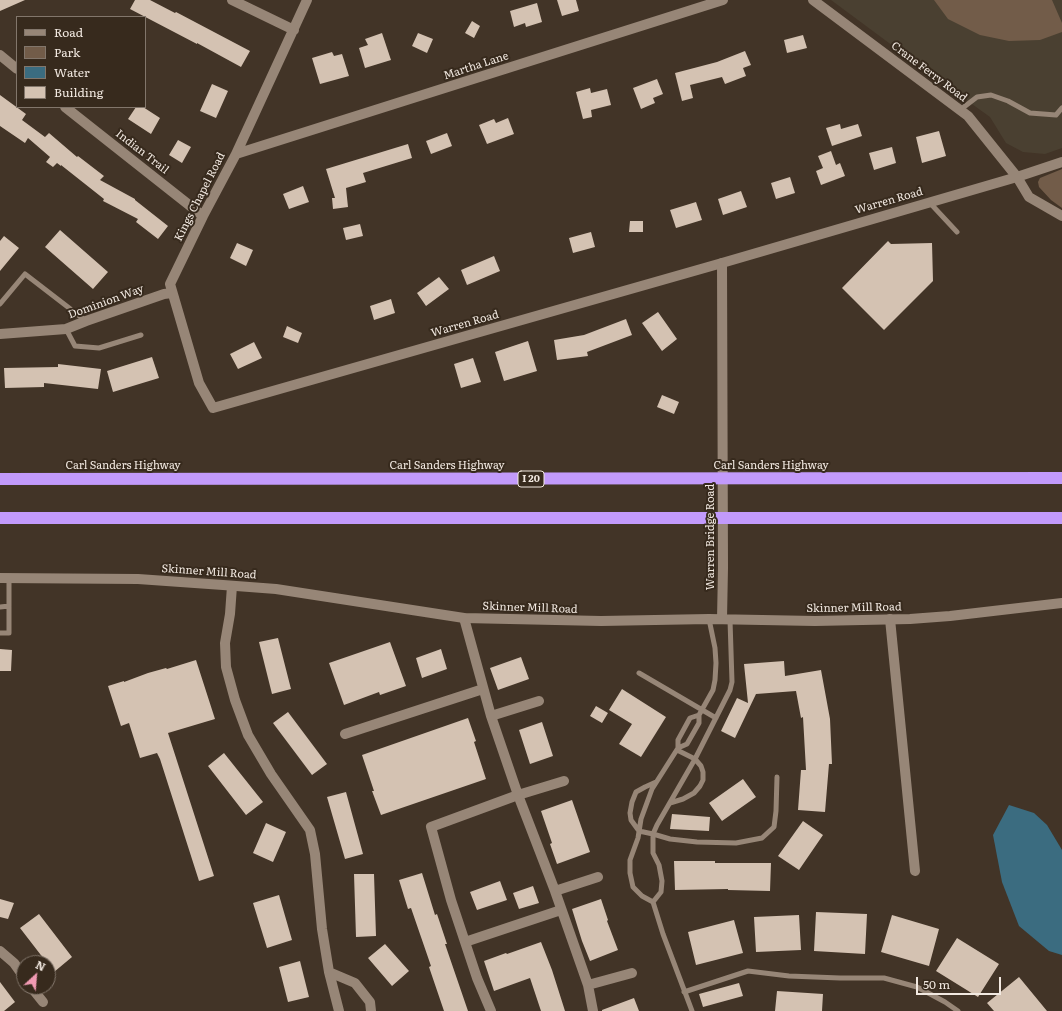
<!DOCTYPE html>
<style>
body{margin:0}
#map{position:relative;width:1062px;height:1011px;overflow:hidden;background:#423427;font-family:Literata,serif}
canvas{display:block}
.legend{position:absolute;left:16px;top:16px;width:130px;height:92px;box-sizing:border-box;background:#372a1d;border:1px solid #82766b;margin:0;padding:5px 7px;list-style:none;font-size:12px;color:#f2e9e1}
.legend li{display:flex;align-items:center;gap:8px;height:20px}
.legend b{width:20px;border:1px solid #82766b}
.north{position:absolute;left:16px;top:955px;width:40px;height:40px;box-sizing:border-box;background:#372a1d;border:1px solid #82766b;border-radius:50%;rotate:26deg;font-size:11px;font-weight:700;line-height:16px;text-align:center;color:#f2e9e1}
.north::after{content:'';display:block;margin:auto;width:14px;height:18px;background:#f19ab3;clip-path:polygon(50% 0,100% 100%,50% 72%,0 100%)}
.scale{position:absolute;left:916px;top:977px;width:85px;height:18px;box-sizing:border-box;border:2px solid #f2e9e1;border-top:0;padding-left:5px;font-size:12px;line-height:14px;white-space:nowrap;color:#f2e9e1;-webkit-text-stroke:3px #372a1d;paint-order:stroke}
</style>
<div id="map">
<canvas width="1062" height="1011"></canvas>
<ul class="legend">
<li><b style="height:5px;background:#978677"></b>Road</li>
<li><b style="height:11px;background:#725c49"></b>Park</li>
<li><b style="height:11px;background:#3b6c80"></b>Water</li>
<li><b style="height:11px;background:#d4c2b2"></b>Building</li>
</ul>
<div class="north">N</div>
<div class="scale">50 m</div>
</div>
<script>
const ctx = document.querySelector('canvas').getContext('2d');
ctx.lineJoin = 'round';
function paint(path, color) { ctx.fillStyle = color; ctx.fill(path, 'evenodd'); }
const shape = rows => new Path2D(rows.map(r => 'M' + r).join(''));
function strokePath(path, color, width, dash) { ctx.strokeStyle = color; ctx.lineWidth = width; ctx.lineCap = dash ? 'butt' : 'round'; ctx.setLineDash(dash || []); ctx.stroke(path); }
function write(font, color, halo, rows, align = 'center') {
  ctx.font = font + ' Literata,serif'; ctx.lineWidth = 4; ctx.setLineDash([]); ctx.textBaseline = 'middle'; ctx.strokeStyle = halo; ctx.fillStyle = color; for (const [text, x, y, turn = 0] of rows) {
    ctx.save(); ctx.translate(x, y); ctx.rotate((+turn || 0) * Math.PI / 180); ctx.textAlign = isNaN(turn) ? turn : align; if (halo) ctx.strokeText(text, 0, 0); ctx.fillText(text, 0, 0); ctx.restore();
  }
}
paint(shape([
 [831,0,1062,0,1062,148,1045,154,1023,152,1006,143,990,117,951,89]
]), '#4a4031');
paint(shape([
 [934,0,1052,0,1062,23,1062,32,1040,40,1009,41,980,35,948,19],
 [1062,169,1062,208,1051,200,1039,187,1038,182,1040,178]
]), '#725c49');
paint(shape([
 [1009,805,1034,813,1047,825,1062,850,1062,955,1049,951,1019,926,1002,882,993,835]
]), '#3b6c80');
paint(shape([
 [0,0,25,0,0,11],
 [135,0,150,0,175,13,176,12,250,51,241,67,197,43,197,44,130,9],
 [557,0,576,0,579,11,562,16],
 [537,3,542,22,526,27,525,23,514,27,510,11],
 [472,21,480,26,474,38,465,33],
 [382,33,391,60,365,68,359,48,368,45,365,39],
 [418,33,433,39,427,53,412,46],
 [803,35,807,48,787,53,784,40],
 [745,51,751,65,743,68,746,76,725,84,722,77,690,85,693,98,682,101,675,73,717,62],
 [332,52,334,56,342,54,349,76,320,84,312,58],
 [657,79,663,94,653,98,655,103,641,109,633,88],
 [212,84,228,91,216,118,200,111],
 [590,88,591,93,607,89,611,105,591,110,592,117,583,119,576,92],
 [0,95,26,114,22,120,45,137,49,133,77,157,78,156,104,176,100,180,135,199,135,200,168,226,158,239,136,222,138,219,103,201,104,199,61,165,61,166,57,163,53,167,46,162,50,157,28,138,25,143,0,126],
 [136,107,143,107,160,118,151,134,128,119],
 [508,118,514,134,487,144,479,125,494,119,496,123],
 [840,124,841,129,858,124,862,136,832,146,826,128],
 [939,131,946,156,922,163,916,137],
 [447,133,452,146,431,154,426,141],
 [178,140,191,147,182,163,169,155],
 [408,144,412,158,363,173,366,182,346,188,348,207,333,209,332,198,335,198,326,169],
 [892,147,896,163,874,170,869,153],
 [831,151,836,165,840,163,845,176,821,185,816,171,823,168,818,156],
 [790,177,795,193,776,199,771,183],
 [303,186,309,202,289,209,283,194],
 [741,191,747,207,723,215,718,199],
 [696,202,702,220,676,228,670,210],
 [630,221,643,221,643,232,629,232],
 [360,224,363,236,346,240,343,228],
 [60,230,108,272,93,289,45,247],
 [591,232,595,247,573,253,569,238],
 [4,236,19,248,0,271,0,241],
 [888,241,891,244,932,243,933,281,884,330,842,288],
 [237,243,253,250,246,266,230,258],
 [494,256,500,271,467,285,461,270],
 [439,277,449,289,426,306,417,293],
 [391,299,395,313,374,320,370,306],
 [658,312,677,339,662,351,642,323],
 [626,319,632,335,587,352,588,356,557,360,554,340,584,335],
 [287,326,302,333,298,343,283,337],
 [528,341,537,371,504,381,495,352],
 [254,342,262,358,238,369,230,354],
 [152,357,159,378,113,392,107,371],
 [473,358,481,382,461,388,454,364],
 [58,364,101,369,98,389,44,383,44,387,5,388,4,368,58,367],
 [662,395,679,402,674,414,657,407],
 [278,638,291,689,272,694,259,642],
 [390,642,406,686,380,695,379,692,344,705,329,663],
 [0,649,12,650,11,671,0,671],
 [441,649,447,669,422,678,416,658],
 [521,657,529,679,498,690,490,668],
 [196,660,215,719,168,733,214,876,199,881,160,759,157,753,140,758,129,723,121,726,108,686,124,681,124,682,148,673,166,668,167,669],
 [784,661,785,676,821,670,830,719,832,764,829,764,825,812,798,810,801,770,806,770,803,717,801,718,796,691,756,694,735,738,721,731,737,698,748,703,744,664],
 [622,689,666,717,641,757,619,744,632,724,609,710],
 [596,706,608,713,602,723,590,716],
 [288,712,327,764,312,775,273,723],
 [468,718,476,741,474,742,486,779,381,815,372,791,374,791,362,755],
 [542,722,553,756,530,764,519,730],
 [224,753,263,802,246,815,208,766],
 [743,779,756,797,722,821,709,803],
 [346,792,363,854,345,859,327,797],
 [572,800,590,852,557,864,550,844,552,843,541,811],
 [672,814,710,817,709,831,670,829],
 [803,821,823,835,799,870,778,856],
 [266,823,286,832,273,862,253,853],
 [674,861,715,861,715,863,771,863,770,891,728,890,728,889,675,890],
 [422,873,435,915,437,914,447,944,445,944,468,1011,444,1011,429,967,431,966,411,908,408,909,399,880],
 [354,874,374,874,376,936,356,937],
 [500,881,507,900,477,910,470,892],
 [533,886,539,903,519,909,513,893],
 [279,895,292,940,267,948,253,903],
 [0,899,14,903,8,919,0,917],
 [601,899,608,920,607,921,618,950,590,961,582,941,572,909],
 [816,912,867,914,865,954,814,951],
 [39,914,72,957,54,972,48,965,48,963,47,963,20,928],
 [799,915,801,950,756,952,754,917],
 [892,915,939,929,929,966,881,952],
 [734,920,743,953,696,965,688,932],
 [957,938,999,964,978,997,936,971],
 [541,942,552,970,565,1011,541,1011,530,978,494,991,484,961,506,953,507,954],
 [385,944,409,971,392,986,368,958],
 [300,961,309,997,288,1002,279,967],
 [1019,977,1047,1011,994,1011,987,1003],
 [0,982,15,1002,4,1011,0,1011],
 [739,983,743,996,703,1007,699,994],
 [777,991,823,994,822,1011,775,1011],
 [634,998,639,1011,602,1011,602,1010]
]), '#d4c2b2');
strokePath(shape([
 [960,110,977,97,991,95,1008,101,1030,113,1056,115,1062,108],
 [930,203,957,232],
 [0,304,25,274,86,321],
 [66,329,75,346,99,348,141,335],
 [0,607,9,606],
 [0,633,9,633,9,578],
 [639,673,716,718],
 [678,748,687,744,699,723,699,715],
 [656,782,645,787,636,792,632,802,630,813,631,820,639,831,653,834,670,839,697,842,736,843,762,838,774,827,776,811,777,777],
 [670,803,683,799,694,793,700,786,703,780,703,772,701,766,695,759,677,750],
 [653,902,661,892,662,881,659,865,653,853,653,834,657,825,695,759,730,690,732,682,730,620],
 [684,992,748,971,789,976,840,978,884,978,917,987,945,1002,958,1011],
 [692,1011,663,934,653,902,642,896,633,887,630,873,630,860,638,838,641,819,652,789,678,748,678,740,690,718,699,715,713,690,715,680,716,663,715,648,709,619]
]), '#978677', 5);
strokePath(shape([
 [232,0,294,30],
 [307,0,236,154,203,216,170,284,199,383,213,408,722,263],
 [0,55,17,69],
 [65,107,203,216],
 [236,154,723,0],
 [1017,177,1029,197,1062,216],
 [0,334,66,329,86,321,164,294,172,293],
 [232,586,230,614,225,643,226,667,235,700,248,735,271,774,310,830,315,854,322,929,329,972,339,1011],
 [464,618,491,716,518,795,555,891,588,985,593,1011],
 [890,619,915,871],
 [491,716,539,701],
 [345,734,483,689],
 [555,891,598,877],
 [465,942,561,910],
 [0,951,14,963,24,977],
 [329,972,355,983,370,1002,371,1011],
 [588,985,632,973],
 [31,987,43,1002],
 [491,1011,477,978,451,900,431,827,518,795,564,781]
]), '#978677', 10);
strokePath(shape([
 [813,0,968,116,1017,177],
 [0,578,138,579,223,585,276,589,464,618,601,621,709,619,815,621,910,619,950,616,1062,603],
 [722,619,723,568,722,263,1017,177,1062,162]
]), '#978677', 10);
strokePath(shape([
 [0,479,1062,478],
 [0,518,1062,518]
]), '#c29afb', 12);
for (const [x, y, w] of [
 [531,479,26]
]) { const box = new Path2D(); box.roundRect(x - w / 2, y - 8, w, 16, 3); ctx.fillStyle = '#372a1d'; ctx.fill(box); strokePath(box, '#f2e9e1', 1); }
write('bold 10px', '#f2e9e1', null, [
 ["I 20",531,479]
]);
write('11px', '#f2e9e1', '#372a1d', [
 ["Martha Lane",476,66,-18],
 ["Crane Ferry Road",929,72,37],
 ["Indian Trail",142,152,38],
 ["Kings Chapel Road",200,197,-63],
 ["Warren Road",889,201,-16],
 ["Dominion Way",106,302,-20],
 ["Warren Road",465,324,-16],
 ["Carl Sanders Highway",123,466],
 ["Carl Sanders Highway",447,466],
 ["Carl Sanders Highway",771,466],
 ["Warren Bridge Road",711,537,-90],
 ["Skinner Mill Road",209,572,4],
 ["Skinner Mill Road",530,608,2],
 ["Skinner Mill Road",854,608,-1]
]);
</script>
